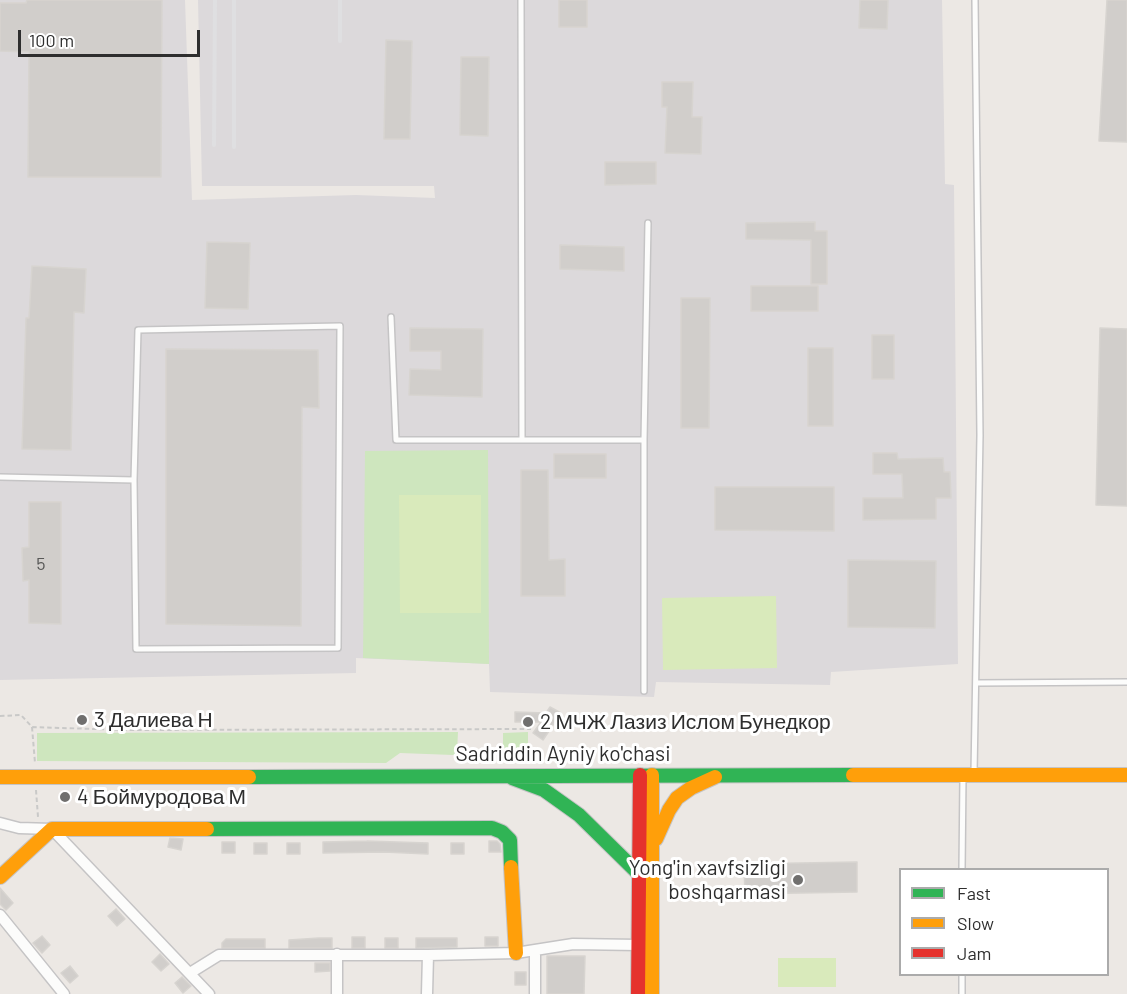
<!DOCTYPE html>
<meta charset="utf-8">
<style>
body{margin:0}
#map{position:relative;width:1127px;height:994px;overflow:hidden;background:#ece8e4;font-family:Barlow,sans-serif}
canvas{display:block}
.legend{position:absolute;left:899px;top:868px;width:210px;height:108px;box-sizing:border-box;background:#fff;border:2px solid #ababab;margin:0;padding:8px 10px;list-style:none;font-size:18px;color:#2e2e2e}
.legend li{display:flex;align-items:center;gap:12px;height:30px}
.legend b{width:30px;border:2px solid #ababab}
.scale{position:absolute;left:18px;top:30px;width:182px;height:27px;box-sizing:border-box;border:3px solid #2e2e2e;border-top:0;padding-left:8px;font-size:18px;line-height:21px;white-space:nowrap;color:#2e2e2e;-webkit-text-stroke:4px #fff;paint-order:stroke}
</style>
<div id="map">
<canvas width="1127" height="994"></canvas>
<ul class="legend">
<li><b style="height:8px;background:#30b455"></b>Fast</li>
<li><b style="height:8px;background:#ff9f0a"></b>Slow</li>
<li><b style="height:8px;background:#e5322d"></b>Jam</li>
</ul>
<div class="scale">100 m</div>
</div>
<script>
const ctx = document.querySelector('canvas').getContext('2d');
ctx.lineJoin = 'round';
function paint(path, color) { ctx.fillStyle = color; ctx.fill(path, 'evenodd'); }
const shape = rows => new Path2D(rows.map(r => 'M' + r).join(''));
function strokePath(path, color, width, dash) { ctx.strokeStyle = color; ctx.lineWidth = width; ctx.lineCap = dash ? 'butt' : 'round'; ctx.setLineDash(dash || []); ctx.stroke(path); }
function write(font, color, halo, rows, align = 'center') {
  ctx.font = font + ' Barlow,sans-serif'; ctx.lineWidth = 6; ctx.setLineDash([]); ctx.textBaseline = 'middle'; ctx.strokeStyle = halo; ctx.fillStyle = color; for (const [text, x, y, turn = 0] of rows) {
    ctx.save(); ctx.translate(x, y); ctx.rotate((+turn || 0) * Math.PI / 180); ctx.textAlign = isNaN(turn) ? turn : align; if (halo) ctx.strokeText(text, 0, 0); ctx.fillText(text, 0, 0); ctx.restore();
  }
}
paint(shape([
 [0,0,185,0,192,200,356,195,435,198,434,186,202,186,198,0,942,0,945,184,954,185,958,664,831,672,830,685,656,682,654,697,490,692,489,664,356,658,356,673,0,680]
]), '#dcd9db');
paint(shape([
 [488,450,489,664,363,658,365,451],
 [458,732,457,752,453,755,400,753,386,763,37,761,37,733],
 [528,732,528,761,506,761,503,757,503,733]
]), '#cee6be');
paint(shape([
 [399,495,481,495,481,613,400,613],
 [776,596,777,668,663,670,662,598],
 [778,958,836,958,836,987,778,987]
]), '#d9eabb');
const building = shape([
 [27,0,162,0,161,177,28,177,29,52,0,51,0,3,26,3,27,0],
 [559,0,587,0,587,27,559,27,559,0],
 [860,0,888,0,887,29,859,28,860,0],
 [1107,0,1127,0,1127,142,1099,141,1107,0],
 [386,40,412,41,410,139,384,139,386,40],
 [461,57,489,57,488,136,460,135,461,57],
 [662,82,693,82,692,117,702,117,701,154,665,153,667,107,662,107,662,82],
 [605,162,656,162,656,184,605,185,605,162],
 [815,222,815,231,827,231,827,284,811,284,811,240,746,239,746,223,815,222],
 [207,242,250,243,248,309,205,308,207,242],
 [560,245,624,247,624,271,560,269,560,245],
 [32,266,86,269,84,313,74,312,71,450,22,449,26,318,29,318,32,266],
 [751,286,818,286,818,311,751,311,751,286],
 [681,298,710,298,709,428,681,428,681,298],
 [410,328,483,329,482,397,409,395,410,369,441,370,441,351,410,351,410,328],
 [1100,328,1127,329,1127,506,1096,505,1100,328],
 [872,335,894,335,894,379,872,379,872,335],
 [808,348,833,348,833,426,808,426,808,348],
 [166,349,318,350,319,408,302,407,301,626,166,624,166,349],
 [873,453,897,453,898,459,943,458,944,472,950,472,951,498,936,498,936,519,863,520,863,498,903,498,902,474,873,474,873,453],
 [554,454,606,454,606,478,554,478,554,454],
 [521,470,548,470,549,560,565,559,565,596,521,596,521,470],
 [715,487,834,487,834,531,715,530,715,487],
 [29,502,61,502,61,624,29,623,29,580,23,581,22,548,29,547,29,502],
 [848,560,936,561,935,628,848,627,848,560],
 [550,707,561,713,543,740,533,733,541,722,515,722,515,712,546,713,550,707],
 [170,838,183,839,181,850,168,847,170,838],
 [367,841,428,843,428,854,384,852,323,853,323,842,367,841],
 [489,841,497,841,500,844,501,852,489,852,489,841],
 [222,842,235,842,235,853,222,853,222,842],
 [254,843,267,843,267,854,254,854,254,843],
 [287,843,300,843,300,854,287,854,287,843],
 [451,843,464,843,464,854,451,854,451,843],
 [857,862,857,892,745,894,744,864,857,862],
 [0,888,13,903,6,910,0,904,0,888],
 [116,909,125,919,117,926,108,916,116,909],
 [42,936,50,945,42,953,33,943,42,936],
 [352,937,365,937,365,948,352,948,352,937],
 [485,937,498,937,498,946,485,946,485,937],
 [319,938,332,938,332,948,289,948,289,940,319,938],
 [385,938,398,938,398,948,385,948,385,938],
 [416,938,457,938,457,947,416,948,416,938],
 [226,939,265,939,265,948,222,948,222,943,226,939],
 [160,954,169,964,161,971,152,962,160,954],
 [547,956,585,956,584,994,547,994,547,956],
 [315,963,330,963,330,971,315,972,315,963],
 [70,966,78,976,70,983,61,973,70,966],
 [515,972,526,972,526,985,515,985,515,972],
 [182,977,191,986,183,993,175,983,182,977]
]);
paint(building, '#d1cecb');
strokePath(building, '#d7d4d0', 1.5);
const lane = shape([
 [521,0,522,440],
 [391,317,396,440,644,440],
 [340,326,338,648,136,649,134,480,138,330,340,326],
 [0,477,134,480],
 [976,683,1127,682],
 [644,691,644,440,648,223],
 [974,773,980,435,975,0],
 [962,870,963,776],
 [962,994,962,974]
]);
const street = shape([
 [0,823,19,828,52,829,209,994],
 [0,915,64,994],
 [535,950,535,994],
 [337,954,337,994],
 [190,973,219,955,428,955,516,953,573,944,638,945],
 [427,994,428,955]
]);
const fast = shape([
 [249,777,853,775],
 [512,778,544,790,579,815,638,873],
 [207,829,492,828,502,832,510,840,511,867]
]);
const slow = shape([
 [652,775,652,994],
 [853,775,1127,775],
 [0,777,249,777],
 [656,839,669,810,677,798,691,788,715,777],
 [511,867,516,953],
 [0,877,52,829,207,829]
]);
const jam = shape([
 [638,994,640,775]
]);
strokePath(lane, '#c5c4c5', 8);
strokePath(street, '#c5c4c5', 13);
strokePath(fast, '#c5c4c5', 16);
strokePath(slow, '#c5c4c5', 16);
strokePath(jam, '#c5c4c5', 16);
strokePath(shape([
 [0,716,21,715,32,727,124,730,531,729],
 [32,727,35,763],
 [36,790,38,817]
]), '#c9c9c8', 2, [4.5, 3]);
strokePath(lane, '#fcfcfb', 5);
strokePath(street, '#fcfcfb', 10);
strokePath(fast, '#30b455', 14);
strokePath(slow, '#ff9f0a', 14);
strokePath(jam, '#e5322d', 14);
strokePath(shape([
 [340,41,340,0],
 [214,145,215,0],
 [234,147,234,0]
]), '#dfdfe1', 4);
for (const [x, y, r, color] of [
 [82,720,6,"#706f6e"],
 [528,722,6,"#706f6e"],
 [65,797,6,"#706f6e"],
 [798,880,6,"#706f6e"]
]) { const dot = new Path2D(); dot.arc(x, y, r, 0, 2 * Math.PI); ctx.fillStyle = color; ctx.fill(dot); strokePath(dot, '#fff', 2); }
write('18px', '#585857', null, [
 ["5",41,564]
]);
write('21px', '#2e2e2e', '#fff', [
 ["3 Далиева Н",94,720],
 ["2 МЧЖ Лазиз Ислом Бунедкор",540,722],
 ["4 Боймуродова М",77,797],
 ["Yong'in xavfsizligi",786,868,"right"],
 ["boshqarmasi",786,892,"right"]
], 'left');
write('21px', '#2e2e2e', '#fff', [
 ["Sadriddin Ayniy ko'chasi",563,754]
]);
</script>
